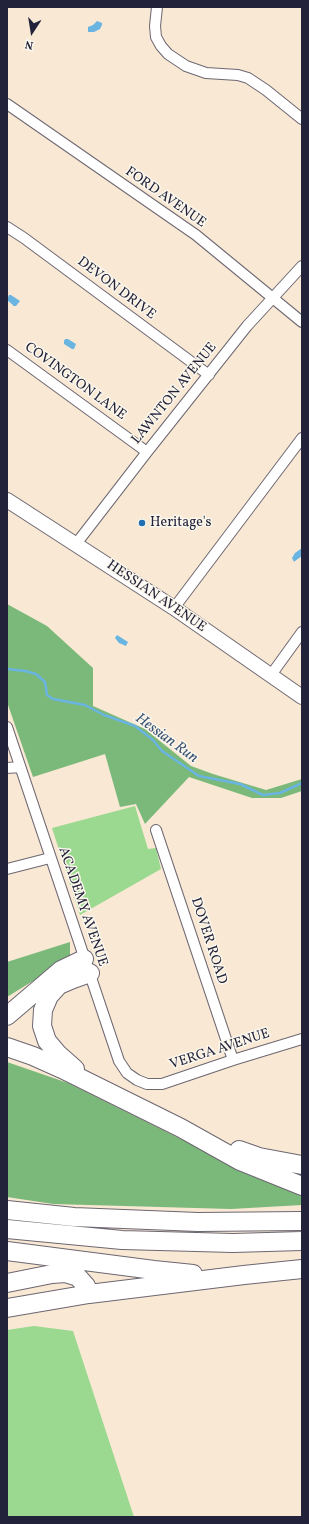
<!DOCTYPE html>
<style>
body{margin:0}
#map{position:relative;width:309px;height:1524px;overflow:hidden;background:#f8e8d4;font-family:Vollkorn,serif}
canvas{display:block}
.frame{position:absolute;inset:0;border:8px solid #22223b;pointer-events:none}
.north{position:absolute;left:12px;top:12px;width:40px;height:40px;-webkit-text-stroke:3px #fbf7ec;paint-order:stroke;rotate:192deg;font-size:11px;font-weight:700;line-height:16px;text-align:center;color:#22223b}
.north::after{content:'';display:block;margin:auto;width:14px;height:18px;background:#22223b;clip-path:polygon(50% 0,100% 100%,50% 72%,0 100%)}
</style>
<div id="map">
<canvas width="309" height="1524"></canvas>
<div class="frame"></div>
<div class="north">N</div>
</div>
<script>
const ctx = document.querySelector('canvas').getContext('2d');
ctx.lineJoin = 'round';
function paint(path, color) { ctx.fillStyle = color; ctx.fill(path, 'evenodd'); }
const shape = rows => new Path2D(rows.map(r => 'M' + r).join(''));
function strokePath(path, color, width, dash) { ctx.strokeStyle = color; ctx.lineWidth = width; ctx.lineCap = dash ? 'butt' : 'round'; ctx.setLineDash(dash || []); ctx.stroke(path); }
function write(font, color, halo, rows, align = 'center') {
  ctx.font = font + ' Vollkorn,serif'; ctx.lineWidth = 3; ctx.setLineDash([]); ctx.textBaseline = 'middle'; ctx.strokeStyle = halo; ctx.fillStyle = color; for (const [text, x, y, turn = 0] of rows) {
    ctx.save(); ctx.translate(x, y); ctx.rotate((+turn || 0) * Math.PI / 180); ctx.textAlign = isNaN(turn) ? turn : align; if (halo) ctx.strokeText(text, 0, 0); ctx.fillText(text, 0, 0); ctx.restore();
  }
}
paint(shape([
 [135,806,148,849,156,848,161,869,80,915,52,828],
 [34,1326,73,1331,134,1517,7,1517,7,1330]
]), '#9ad98f');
paint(shape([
 [7,604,47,626,93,668,93,706,145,729,191,766,213,774,266,790,302,779,302,791,281,798,252,798,189,777,145,824,136,804,120,807,105,754,33,777,7,702],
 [70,942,70,958,7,997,7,962],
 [7,1062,68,1083,221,1159,302,1196,302,1205,231,1209,53,1204,7,1197]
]), '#7bb97a');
paint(shape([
 [97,21,102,23,102,25,100,29,94,32,88,32,88,27,93,25],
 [9,295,11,295,20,301,16,306,13,306,13,305,7,300],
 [65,339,68,339,76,344,74,349,72,349,64,344,64,341],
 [302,548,302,556,295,561,294,562,292,558,295,553],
 [117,635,128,642,126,646,119,643,115,638]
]), '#6ab4e2');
strokePath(shape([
 [7,669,25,671,36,674,45,682,47,695,53,699,85,705,104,715,135,726,153,740,162,751,199,776,240,784,263,795,280,793,302,783]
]), '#6ab4e2', 2.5);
const street = shape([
 [157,7,155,26,156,37,161,46,168,54,186,66,206,73,238,75,248,78,266,90,302,119],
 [7,104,196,235,302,322],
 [7,227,24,238,209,375],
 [7,350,147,452],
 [76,544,147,452,247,326,302,266],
 [174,608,302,438],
 [271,675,302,632],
 [7,727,119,1061,127,1073,137,1080,147,1084,162,1084,233,1060,302,1039],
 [7,768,20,767],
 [156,830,233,1060],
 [7,869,50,858]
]);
const secondary = shape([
 [7,500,174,608,302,697]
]);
const highway = shape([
 [7,1016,61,970,84,959],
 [7,1047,33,1056,62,1069,181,1128,240,1161,302,1186],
 [75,1069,58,1054,47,1041,42,1026,43,1010,49,996,59,985,73,979,90,973],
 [239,1150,259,1157,302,1165],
 [7,1210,74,1217,198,1222,302,1221],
 [7,1229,122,1240,233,1243,302,1241],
 [7,1251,154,1270,193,1274],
 [7,1283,52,1274,65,1273,78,1277,86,1286,89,1294],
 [7,1308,89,1294,244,1275,302,1269]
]);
strokePath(street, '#6d6771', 12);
strokePath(secondary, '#6d6771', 16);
strokePath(highway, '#6d6771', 20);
strokePath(street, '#fff', 10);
strokePath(secondary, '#fff', 14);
strokePath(highway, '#fff', 18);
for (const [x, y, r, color] of [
 [142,523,4,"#1f6fb2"]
]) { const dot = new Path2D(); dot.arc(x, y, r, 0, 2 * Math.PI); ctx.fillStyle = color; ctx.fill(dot); strokePath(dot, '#fbf7ec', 1.5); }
write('14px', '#22223b', '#fbf7ec', [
 ["FORD AVENUE",165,198,35],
 ["DEVON DRIVE",116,289,37],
 ["COVINGTON LANE",75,382,36],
 ["LAWNTON AVENUE",175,394,-51],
 ["HESSIAN AVENUE",156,597,34],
 ["ACADEMY AVENUE",82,907,71],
 ["DOVER ROAD",208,941,72],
 ["VERGA AVENUE",220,1050,-18]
]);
write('14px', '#22223b', '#fbf7ec', [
 ["Heritage's",150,523]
], 'left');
write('italic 15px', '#3b5575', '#fbf7ec', [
 ["Hessian Run",166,739,36]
]);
</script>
